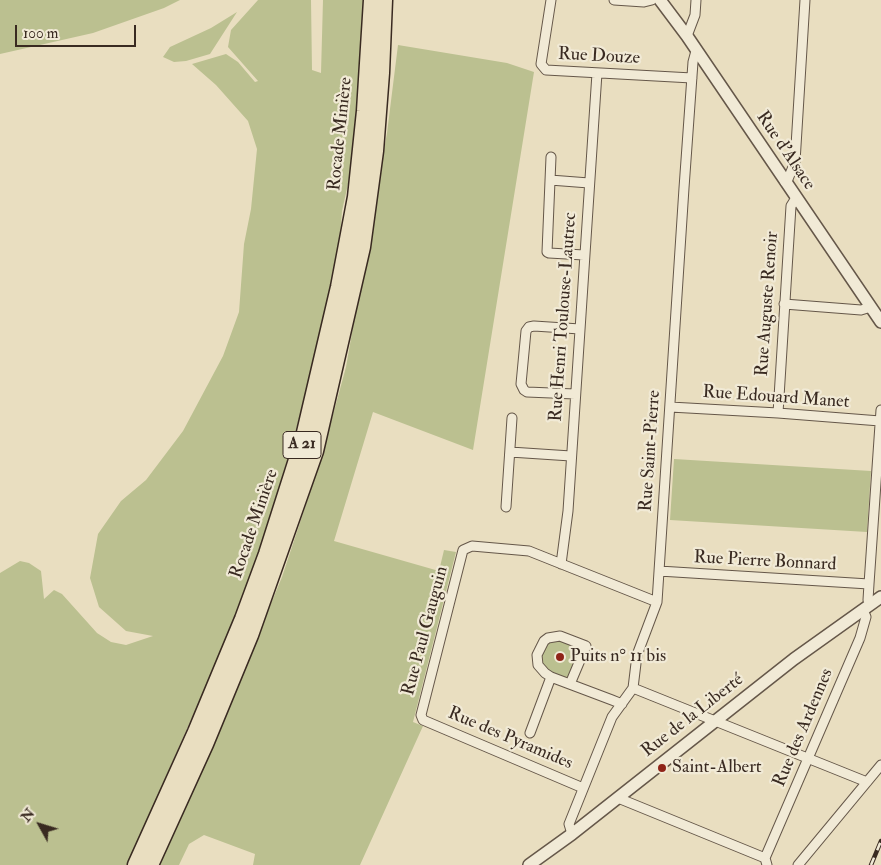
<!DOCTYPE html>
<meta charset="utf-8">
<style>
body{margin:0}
#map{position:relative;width:881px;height:865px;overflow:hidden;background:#e9dec0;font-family:"IM FELL Double Pica",serif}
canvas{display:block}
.north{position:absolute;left:15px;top:800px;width:50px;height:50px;-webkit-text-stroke:4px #f1ead6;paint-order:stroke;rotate:309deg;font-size:14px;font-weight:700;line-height:20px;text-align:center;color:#392a21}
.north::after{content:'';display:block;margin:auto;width:18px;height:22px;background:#392a21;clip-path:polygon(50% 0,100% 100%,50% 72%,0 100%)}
.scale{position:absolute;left:15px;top:25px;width:121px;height:22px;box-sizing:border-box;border:2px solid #392a21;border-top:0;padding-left:6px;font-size:15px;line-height:18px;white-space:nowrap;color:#392a21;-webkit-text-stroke:4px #f1ead6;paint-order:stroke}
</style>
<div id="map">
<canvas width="881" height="865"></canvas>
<div class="north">N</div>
<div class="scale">100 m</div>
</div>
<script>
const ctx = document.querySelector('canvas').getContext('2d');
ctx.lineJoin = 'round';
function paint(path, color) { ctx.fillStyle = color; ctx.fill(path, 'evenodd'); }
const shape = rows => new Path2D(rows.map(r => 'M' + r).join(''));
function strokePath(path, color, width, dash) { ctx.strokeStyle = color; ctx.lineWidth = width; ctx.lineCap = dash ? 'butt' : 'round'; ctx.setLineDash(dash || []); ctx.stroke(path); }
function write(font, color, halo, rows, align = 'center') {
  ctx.font = font + ' "IM FELL Double Pica",serif'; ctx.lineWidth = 4.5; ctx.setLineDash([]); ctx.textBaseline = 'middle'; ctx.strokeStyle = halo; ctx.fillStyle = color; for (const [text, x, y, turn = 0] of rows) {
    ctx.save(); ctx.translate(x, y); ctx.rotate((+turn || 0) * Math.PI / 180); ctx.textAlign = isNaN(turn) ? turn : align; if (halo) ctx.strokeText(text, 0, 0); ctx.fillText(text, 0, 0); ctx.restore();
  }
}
paint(shape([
 [0,0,180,0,164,8,93,33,0,54],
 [258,0,311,0,312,70,321,73,323,0,365,0,359,85,350,175,342,211,340,238,315,363,286,464,259,552,221,656,189,724,127,865,0,865,0,573,20,561,29,563,41,571,44,599,54,590,62,594,97,633,111,642,126,645,153,636,126,631,99,607,90,578,98,534,121,501,146,480,183,431,223,356,239,312,244,244,251,209,257,149,248,121,216,85,192,64,226,54,238,62,255,82,258,81,228,47,231,30],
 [237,12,210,54,186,61,174,62,163,57,170,47,211,28],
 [398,45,507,63,534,72,473,450,373,412,334,541,439,571,444,550,456,552,413,722,423,726,360,865,253,865,255,854,204,835,189,844,179,865,160,865,233,695,282,577,321,459,346,367,387,133],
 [674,459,871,471,867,532,670,520],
 [558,639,579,648,580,652,568,679,548,671,541,662,541,652,547,644,552,640]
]), '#bbc090');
const minor = shape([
 [551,0,541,64,546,70,692,78],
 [614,0,644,2,652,0],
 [687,36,695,15,696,0],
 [551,157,547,252,549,253,584,255],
 [550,180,589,183],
 [785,182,788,179,795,162,805,0],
 [784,304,861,310,871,307],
 [575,394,527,392,524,390,521,384,526,331,529,327,534,326,580,329],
 [670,407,778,413,880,421],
 [778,413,791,206,796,198],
 [510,452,571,456],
 [506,507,512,418],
 [561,564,568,511,597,73],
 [659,571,869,584],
 [871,604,868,600,869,584,881,410],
 [570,684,586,646,560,636,548,638,544,641,537,655,538,665,545,673,551,677,612,700,622,704],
 [633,688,867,782],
 [530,733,551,677],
 [583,788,423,720,421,715,463,550,472,546,529,551,657,602],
 [618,798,765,858,767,865],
 [572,834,569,824,612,717,633,688,637,655,657,602,684,188,693,62,696,51],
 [765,858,860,638,866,617,863,610],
 [798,865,881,765]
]);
const tertiary = shape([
 [660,0,687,36,881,322],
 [529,865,572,834,794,659,881,597]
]);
const motorway = shape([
 [136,865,196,732,243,619,267,554,303,441,339,287,356,197,365,111,372,0],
 [150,865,205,744,250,635,315,451,362,247,375,151,381,73,384,0]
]);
strokePath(minor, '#655749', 11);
strokePath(tertiary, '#655749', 14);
strokePath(motorway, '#392a21', 19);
strokePath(minor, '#f1ead6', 9);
strokePath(tertiary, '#f1ead6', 11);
strokePath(motorway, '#e9dec0', 16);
const rail = shape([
 [871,865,881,841]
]);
strokePath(rail, '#392a21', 4.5);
strokePath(rail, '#f1ead6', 2.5, [8]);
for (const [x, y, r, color] of [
 [560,657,5,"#8f2418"],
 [662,768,5,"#8f2418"]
]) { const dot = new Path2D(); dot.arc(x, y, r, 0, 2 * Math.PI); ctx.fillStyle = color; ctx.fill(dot); strokePath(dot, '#f1ead6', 2); }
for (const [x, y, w] of [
 [302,445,38]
]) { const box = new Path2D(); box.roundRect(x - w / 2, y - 13.5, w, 27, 4); ctx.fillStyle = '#f1ead6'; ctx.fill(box); strokePath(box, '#392a21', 1); }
write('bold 16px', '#392a21', null, [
 ["A 21",302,445]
]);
write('18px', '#392a21', '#f1ead6', [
 ["Rue Douze",599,57,3],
 ["Rocade Minière",341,134,-84],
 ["Rue d'Alsace",785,151,56],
 ["Rue Auguste Renoir",768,304,-86],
 ["Rue Henri Toulouse-Lautrec",564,317,-86],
 ["Rue Edouard Manet",776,398,4],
 ["Rue Saint-Pierre",651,451,-86],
 ["Rocade Minière",255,524,-71],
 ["Rue Pierre Bonnard",765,562,3],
 ["Rue Paul Gauguin",426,631,-75],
 ["Rue de la Liberté",693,716,-38],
 ["Rue des Ardennes",804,728,-67],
 ["Rue des Pyramides",510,739,23]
]);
write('18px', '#392a21', '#f1ead6', [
 ["Puits n° 11 bis",570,657],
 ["Saint-Albert",672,768]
], 'left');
</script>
